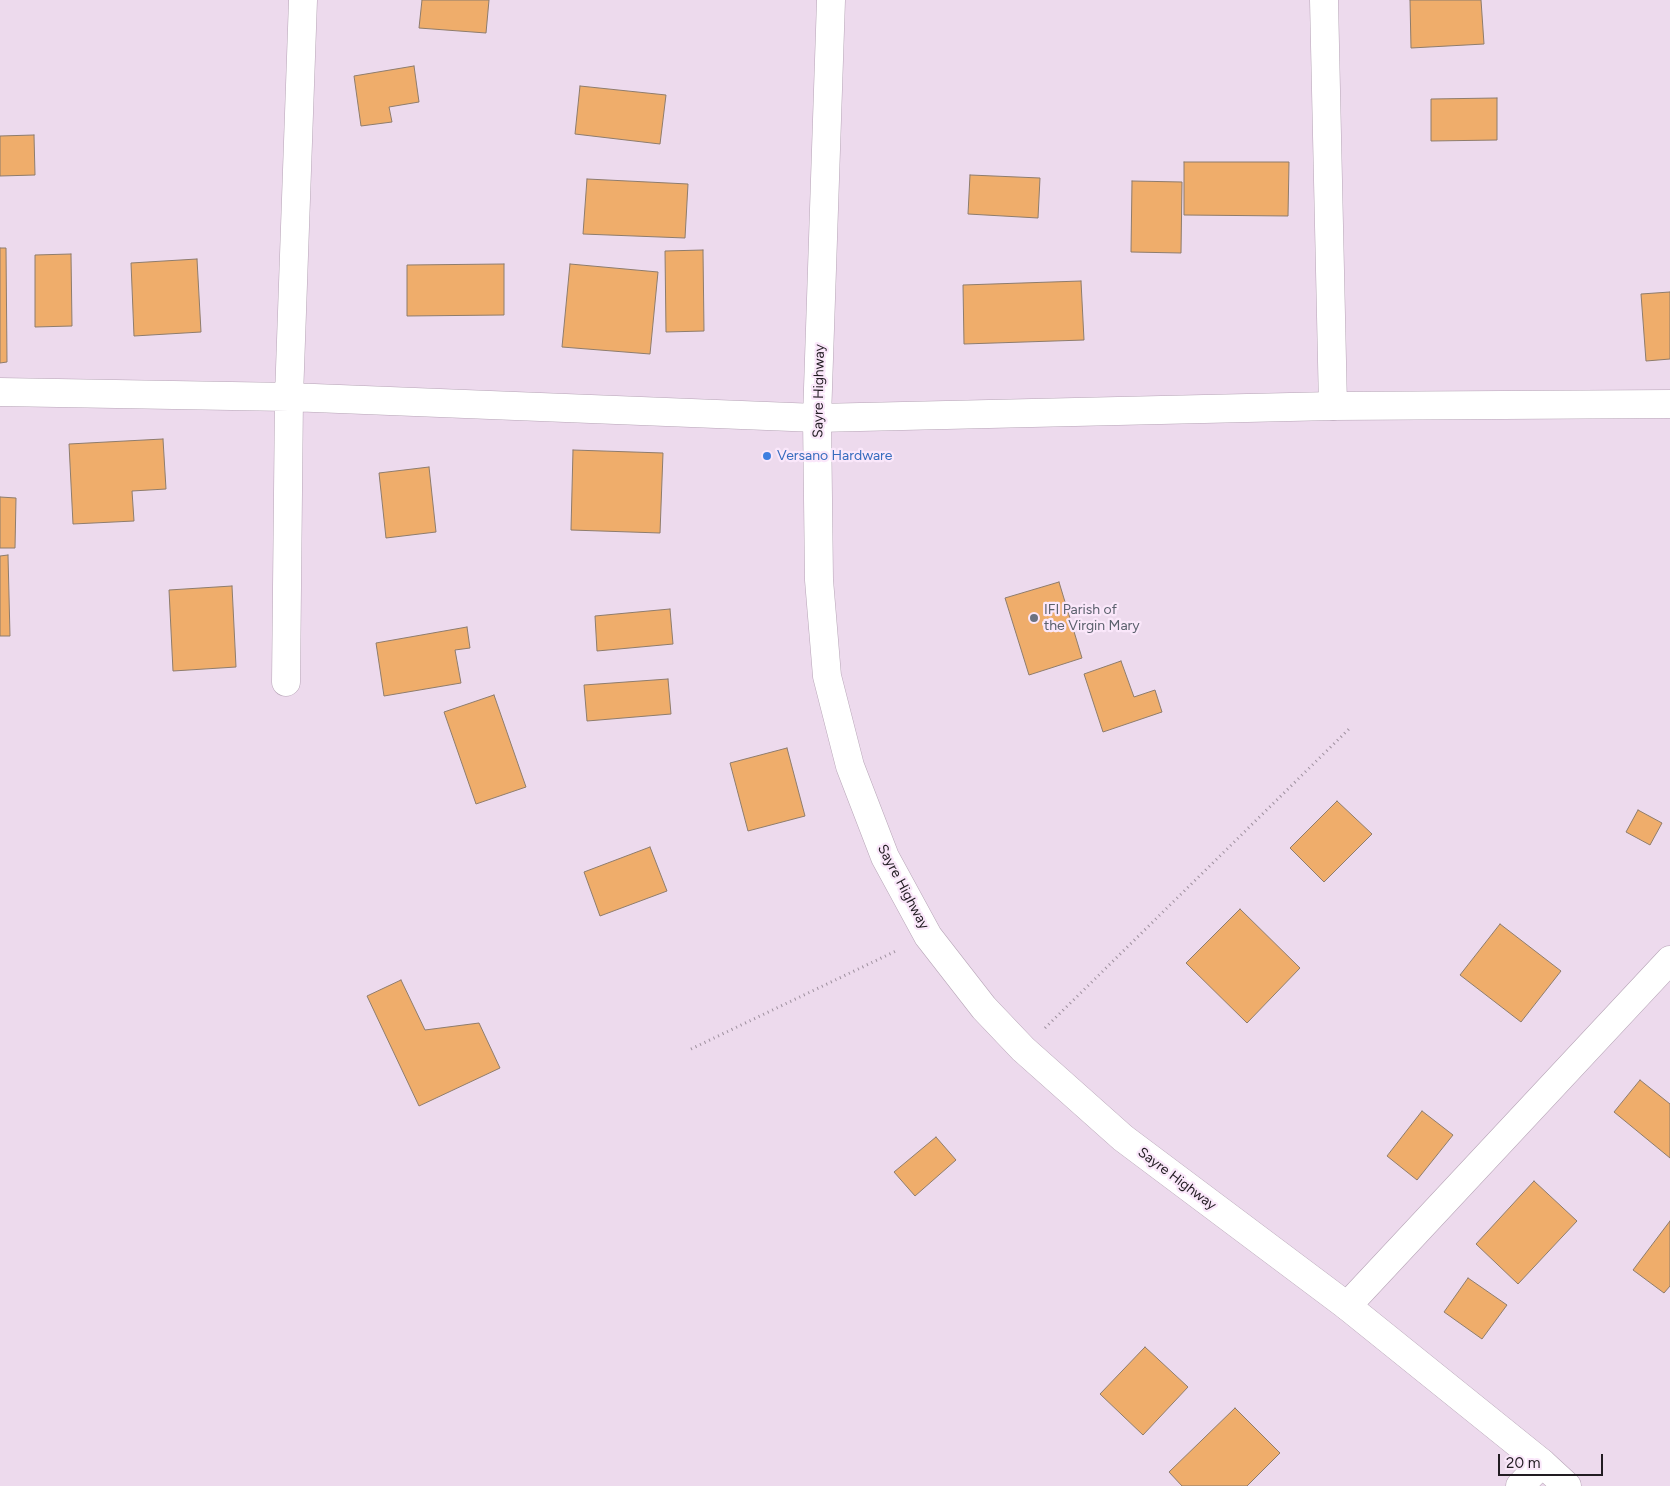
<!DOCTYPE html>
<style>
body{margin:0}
#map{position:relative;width:1670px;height:1486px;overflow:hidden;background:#eddaed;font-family:Figtree,sans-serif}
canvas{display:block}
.scale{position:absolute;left:1498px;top:1454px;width:105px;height:22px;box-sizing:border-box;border:2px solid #221c22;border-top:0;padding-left:6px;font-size:15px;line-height:18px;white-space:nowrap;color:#221c22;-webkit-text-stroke:4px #fae7fa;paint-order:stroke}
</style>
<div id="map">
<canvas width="1670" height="1486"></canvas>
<div class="scale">20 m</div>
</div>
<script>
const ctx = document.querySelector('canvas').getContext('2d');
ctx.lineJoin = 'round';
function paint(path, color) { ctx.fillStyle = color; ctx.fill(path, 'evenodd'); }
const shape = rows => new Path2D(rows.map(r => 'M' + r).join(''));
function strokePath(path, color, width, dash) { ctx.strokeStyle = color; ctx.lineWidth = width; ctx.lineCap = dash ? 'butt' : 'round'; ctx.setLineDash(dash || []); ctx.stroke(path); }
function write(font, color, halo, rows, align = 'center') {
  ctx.font = font + ' Figtree,sans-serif'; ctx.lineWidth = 4.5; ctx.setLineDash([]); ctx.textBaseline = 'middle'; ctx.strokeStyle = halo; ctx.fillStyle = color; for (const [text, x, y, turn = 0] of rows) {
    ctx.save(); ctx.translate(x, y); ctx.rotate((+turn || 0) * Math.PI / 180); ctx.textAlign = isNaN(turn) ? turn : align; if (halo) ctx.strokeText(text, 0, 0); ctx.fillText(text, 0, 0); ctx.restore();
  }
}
const building = shape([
 [422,0,489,0,486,33,419,28,422,0],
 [1410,0,1481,0,1484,44,1411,48,1410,0],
 [414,66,419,102,389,107,392,122,361,126,354,76,414,66],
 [580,86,666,95,660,144,575,134,580,86],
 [1497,98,1497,140,1431,141,1431,99,1497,98],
 [34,135,35,175,0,176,0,136,34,135],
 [1184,162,1289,162,1288,216,1184,215,1184,162],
 [970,175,1040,178,1038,218,968,214,970,175],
 [587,179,688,184,685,238,583,234,587,179],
 [1132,181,1182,182,1181,253,1131,252,1132,181],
 [0,248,6,248,7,362,0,363,0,248],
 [703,250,704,331,666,332,665,251,703,250],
 [71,254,72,326,35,327,35,255,71,254],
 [197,259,201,332,134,336,131,263,197,259],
 [504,264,504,315,407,316,407,265,504,264],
 [570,264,658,272,650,354,562,347,570,264],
 [1081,281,1084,340,964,344,963,285,1081,281],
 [1670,292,1670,359,1646,361,1641,294,1670,292],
 [163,439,166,489,132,491,134,521,73,524,69,444,163,439],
 [573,450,663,453,660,533,571,530,573,450],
 [429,467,436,532,386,538,379,473,429,467],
 [0,497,16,498,15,548,0,548,0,497],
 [8,555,10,636,0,636,0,556,8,555],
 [1059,582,1082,658,1029,675,1005,598,1059,582],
 [232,586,236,667,173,671,169,590,232,586],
 [670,609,673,644,597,651,595,616,670,609],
 [467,627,470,648,455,650,461,683,384,696,376,643,467,627],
 [1121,661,1134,697,1155,690,1162,712,1103,732,1084,674,1121,661],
 [668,679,671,714,587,721,584,685,668,679],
 [494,695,526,787,476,804,444,712,494,695],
 [787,748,805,816,748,831,730,763,787,748],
 [1337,801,1372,834,1324,882,1290,848,1337,801],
 [1638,810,1662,823,1650,845,1626,832,1638,810],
 [650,847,667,891,600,916,584,872,650,847],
 [1240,909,1300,968,1247,1023,1186,963,1240,909],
 [1500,924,1561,971,1521,1022,1460,975,1500,924],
 [401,980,425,1030,479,1023,500,1068,419,1106,367,996,401,980],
 [1640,1080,1670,1104,1670,1158,1614,1112,1640,1080],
 [1422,1111,1453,1135,1417,1180,1387,1156,1422,1111],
 [936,1137,956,1160,915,1196,894,1172,936,1137],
 [1534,1181,1577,1221,1518,1284,1476,1244,1534,1181],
 [1670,1221,1670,1286,1664,1293,1633,1270,1670,1221],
 [1468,1278,1507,1305,1482,1339,1444,1312,1468,1278],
 [1145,1347,1188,1387,1143,1435,1100,1394,1145,1347],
 [1235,1408,1280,1453,1247,1486,1182,1486,1169,1472,1235,1408]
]);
paint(building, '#efad6b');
strokePath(building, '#8e7c6c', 1);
const street = shape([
 [1324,0,1333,406],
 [0,392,289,397,817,418],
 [286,682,289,397,303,0],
 [1347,1306,1670,960],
 [1520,1486,1542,1463]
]);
const secondary = shape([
 [817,418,1333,406,1670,404]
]);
const highway = shape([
 [831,0,817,418,819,580,827,676,850,766,885,857,928,936,984,1008,1023,1049,1123,1138,1347,1306,1542,1463,1567,1486]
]);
strokePath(street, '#b6a4b6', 29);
strokePath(secondary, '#b6a4b6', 29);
strokePath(highway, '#b6a4b6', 29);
strokePath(shape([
 [1045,1028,1351,727],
 [691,1049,898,950]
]), '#9e909e', 3, [1, 4]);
strokePath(street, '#fff', 28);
strokePath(secondary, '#fff', 28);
strokePath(highway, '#fff', 28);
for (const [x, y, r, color] of [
 [767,456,5,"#3f7fe0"],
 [1034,618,5,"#6b7280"]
]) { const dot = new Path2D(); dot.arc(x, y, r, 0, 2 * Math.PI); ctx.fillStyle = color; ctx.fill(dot); strokePath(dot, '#fae7fa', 2); }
write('14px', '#221c22', '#fae7fa', [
 ["Sayre Highway",819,391,-89],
 ["Sayre Highway",903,887,62],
 ["Sayre Highway",1177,1179,37]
]);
write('14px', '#366cbe', '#fae7fa', [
 ["Versano Hardware",777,456]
], 'left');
write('14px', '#5b616d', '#fae7fa', [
 ["IFI Parish of",1044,610],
 ["the Virgin Mary",1044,626]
], 'left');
</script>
